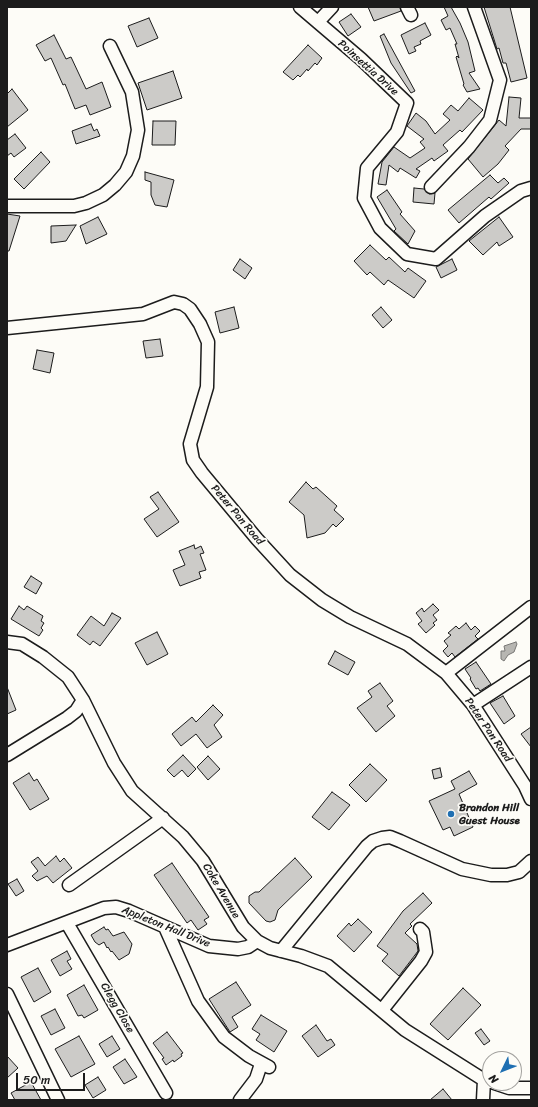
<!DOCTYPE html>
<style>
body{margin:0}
#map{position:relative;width:538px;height:1107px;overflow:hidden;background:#fdfcf7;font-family:Sriracha,sans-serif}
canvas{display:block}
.frame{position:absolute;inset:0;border:8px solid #1c1c1c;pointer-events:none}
.north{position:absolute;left:482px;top:1051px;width:40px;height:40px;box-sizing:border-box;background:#fdfcf7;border:1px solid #a3a29f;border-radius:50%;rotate:227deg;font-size:11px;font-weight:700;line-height:16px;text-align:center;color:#1c1c1c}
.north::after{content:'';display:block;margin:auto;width:14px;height:18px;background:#1f6fb2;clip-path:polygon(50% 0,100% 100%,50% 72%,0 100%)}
.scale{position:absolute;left:16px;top:1073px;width:69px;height:18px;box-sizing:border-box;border:2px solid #1c1c1c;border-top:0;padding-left:5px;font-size:12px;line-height:14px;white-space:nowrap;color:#1c1c1c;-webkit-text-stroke:3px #fdfcf7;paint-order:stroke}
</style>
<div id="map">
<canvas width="538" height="1107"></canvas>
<div class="frame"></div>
<div class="north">N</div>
<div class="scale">50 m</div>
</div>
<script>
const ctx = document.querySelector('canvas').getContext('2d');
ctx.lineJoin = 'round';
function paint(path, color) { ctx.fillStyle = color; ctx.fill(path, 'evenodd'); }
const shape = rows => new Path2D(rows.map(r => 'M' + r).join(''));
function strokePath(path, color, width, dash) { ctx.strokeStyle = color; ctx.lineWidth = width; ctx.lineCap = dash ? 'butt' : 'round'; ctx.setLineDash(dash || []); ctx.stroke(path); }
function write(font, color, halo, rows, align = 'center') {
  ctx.font = font + ' Sriracha,sans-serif'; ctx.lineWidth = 3.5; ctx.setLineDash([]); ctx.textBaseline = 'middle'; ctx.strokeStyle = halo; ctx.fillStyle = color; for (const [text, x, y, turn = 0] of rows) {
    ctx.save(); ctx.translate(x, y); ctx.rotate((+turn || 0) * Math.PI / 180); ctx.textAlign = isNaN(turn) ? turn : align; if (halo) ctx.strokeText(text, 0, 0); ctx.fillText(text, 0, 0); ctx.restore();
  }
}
const water = shape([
 [516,642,517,644,514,652,508,655,504,661,501,659,501,651,505,651,504,646,516,642]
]);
paint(water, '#b7b6b2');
strokePath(water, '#797876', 1);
const building = shape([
 [368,7,400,7,401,11,374,21,368,7],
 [444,7,451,7,460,23,468,42,475,71,469,73,480,89,467,92,463,85,464,84,456,57,457,56,459,58,455,44,457,44,450,28,446,30,441,20,448,16,444,7],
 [484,7,510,7,527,78,511,82,506,63,503,63,499,48,497,49,484,7],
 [351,14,361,27,348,36,339,22,351,14],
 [149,18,158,38,137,47,128,26,149,18],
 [425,23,431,35,420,41,421,44,414,47,416,51,409,54,401,35,425,23],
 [384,34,415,91,411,93,391,63,380,36,384,34],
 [54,35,66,59,71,57,86,89,102,82,111,107,90,115,86,105,75,109,65,84,63,85,51,58,45,61,36,45,54,35],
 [308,45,322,58,317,65,315,63,308,71,307,69,300,77,298,75,293,80,283,72,308,45],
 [173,71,182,98,147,110,138,83,173,71],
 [12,89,28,110,7,127,7,94,12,89],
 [509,97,521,98,519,118,531,118,531,129,521,129,505,146,509,150,498,164,483,177,468,159,499,120,506,126,509,97],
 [469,98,483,110,462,132,460,130,443,145,448,151,434,161,432,158,416,169,420,171,416,178,400,168,398,172,389,165,386,185,378,184,382,162,394,147,410,158,425,148,420,142,424,139,407,126,416,113,426,121,435,134,450,120,443,114,451,105,458,111,469,98],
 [153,121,176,121,175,145,152,145,153,121],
 [91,124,94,131,97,129,100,136,76,144,72,131,91,124],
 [15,134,26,148,14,157,11,153,7,156,7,140,15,134],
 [41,152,50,162,24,189,14,179,41,152],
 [145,172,174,180,167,207,155,205,151,195,151,182,145,180,145,172],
 [490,175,498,183,504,178,509,183,491,199,489,197,459,223,448,210,490,175],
 [414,188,424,189,429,194,435,193,434,204,413,202,414,188],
 [387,190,402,212,400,214,415,231,408,244,394,231,396,229,377,197,387,190],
 [7,214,20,216,9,251,7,251,7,214],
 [98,217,107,234,86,244,80,226,98,217],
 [499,217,513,237,499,246,497,242,483,255,469,241,499,217],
 [76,225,66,241,51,243,51,226,76,225],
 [370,245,386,260,389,257,405,272,408,268,426,281,414,298,388,280,384,285,370,272,367,275,354,261,370,245],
 [240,259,252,268,245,279,233,270,240,259],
 [452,259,457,270,441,278,436,267,452,259],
 [234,307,239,328,220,333,215,312,234,307],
 [381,307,392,320,383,328,372,315,381,307],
 [160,339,163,356,146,358,143,341,160,339],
 [37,350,54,353,50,373,33,369,37,350],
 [306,482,313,489,316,487,337,506,334,510,344,519,336,527,333,524,325,533,307,538,304,515,289,502,306,482],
 [158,492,179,522,157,537,144,519,159,509,150,497,158,492],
 [194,545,195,549,201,546,204,553,200,554,206,570,199,572,201,578,180,586,173,570,185,565,179,551,194,545],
 [31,576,42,583,36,594,24,587,31,576],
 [433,604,439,610,433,615,437,620,433,623,435,625,426,633,418,624,422,621,416,613,422,608,424,612,433,604],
 [19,606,24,610,27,606,43,616,41,621,44,623,41,628,43,630,39,636,11,619,19,606],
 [112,613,121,618,100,646,93,641,90,645,77,635,91,616,104,626,112,613],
 [466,623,471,630,475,626,480,631,475,636,478,639,455,657,452,653,448,657,443,651,448,646,444,641,451,635,448,633,456,626,459,629,466,623],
 [157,632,168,654,147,665,135,643,157,632],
 [335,651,355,662,348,675,328,664,335,651],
 [476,662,491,684,480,691,478,688,476,689,470,679,471,678,465,669,476,662],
 [380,683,393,701,387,706,395,716,376,732,357,708,372,697,368,691,380,683],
 [7,687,16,710,7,714,7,687],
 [503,696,515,716,504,724,490,703,503,696],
 [213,705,223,715,214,725,222,737,207,748,196,734,181,746,172,734,192,717,196,722,213,705],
 [531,727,531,747,521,734,531,727],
 [183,755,196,769,188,777,182,770,174,777,167,770,183,755],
 [208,756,220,769,208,780,197,767,208,756],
 [370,764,387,780,366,802,349,785,370,764],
 [440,768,442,777,434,779,432,770,440,768],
 [469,771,477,784,459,794,473,827,454,836,450,827,443,830,429,801,455,789,451,781,469,771],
 [29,773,34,781,37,779,49,799,30,810,13,783,29,773],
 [332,792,350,805,329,830,312,817,332,792],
 [56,856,60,862,64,858,72,868,53,883,47,876,37,881,32,876,38,871,31,862,38,857,45,866,56,856],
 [295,858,312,877,278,910,275,920,270,922,266,921,249,903,249,896,255,892,259,892,295,858],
 [172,863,209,917,204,920,207,924,198,930,191,920,187,923,154,875,172,863],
 [17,879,24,891,16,896,8,884,17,879],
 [423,893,432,903,410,924,412,926,405,933,417,944,418,951,399,976,382,961,388,954,377,946,403,911,423,893],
 [358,919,372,932,354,952,337,936,349,923,351,926,358,919],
 [104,927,106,930,108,929,113,936,124,932,132,944,129,954,119,960,112,951,111,952,108,947,107,948,104,942,99,945,95,942,91,935,104,927],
 [67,951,71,959,67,961,72,969,60,976,51,960,67,951],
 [38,968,51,992,34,1002,21,977,38,968],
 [236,982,251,1005,232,1017,238,1027,230,1032,209,999,236,982],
 [84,985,98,1010,84,1018,82,1015,78,1016,67,995,84,985],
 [463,988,481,1005,448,1040,430,1024,463,988],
 [55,1009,65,1028,51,1035,41,1016,55,1009],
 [261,1015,287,1031,274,1052,256,1040,260,1034,252,1029,261,1015],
 [316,1025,327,1041,331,1039,335,1045,318,1057,302,1036,316,1025],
 [481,1029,490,1041,484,1045,475,1033,481,1029],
 [167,1032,183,1053,181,1054,182,1056,174,1062,173,1060,166,1065,162,1059,164,1058,153,1043,167,1032],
 [79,1036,95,1064,71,1077,55,1049,79,1036],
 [112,1036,120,1049,107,1057,99,1044,112,1036],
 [7,1056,18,1068,7,1078,7,1056],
 [125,1059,137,1077,124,1084,113,1067,125,1059],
 [98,1077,106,1090,93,1098,85,1085,98,1077],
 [31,1082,41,1100,15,1100,11,1093,31,1082],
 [443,1089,452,1100,430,1100,443,1089]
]);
paint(building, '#cccbc8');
strokePath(building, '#1c1c1c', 1);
const minor = shape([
 [300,7,361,59,407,103,397,132,367,168,364,198,380,228,407,254,436,259,485,216,521,191,531,188],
 [407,7,411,15],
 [318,22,332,7],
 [431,187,469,147,490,120,500,80,474,7],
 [7,206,74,206,86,203,103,195,115,185,126,172,133,156,138,130,132,92,110,46],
 [7,328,143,314,174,302,183,304,190,309,200,324,208,342,207,387,190,444,193,460,202,473,257,539,290,575,322,600,350,617,407,644,446,673,473,705,525,786,531,799],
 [7,642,22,644,43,657,68,677,83,700,114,763,132,791,183,837,203,861,243,927,257,941,270,948,301,956,328,966,405,1030,484,1080,490,1082],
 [446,673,531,607],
 [473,705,531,667],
 [7,755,67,718,76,711,83,700],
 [69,885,163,818],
 [67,923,166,1093],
 [165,927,198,1001,224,1037,249,1056,269,1067],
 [7,945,104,908,116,907,129,911,209,946,238,949,248,947,257,941],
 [281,951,367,846,373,841,382,838,390,837,400,841,462,869,491,875,507,875,519,872,531,861],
 [7,994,58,1100],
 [382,1010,421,961,426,952,423,932,420,929],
 [494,1083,509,1088,531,1088],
 [240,1100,256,1079,261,1064],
 [483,1100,484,1080]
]);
strokePath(minor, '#1c1c1c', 15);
strokePath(minor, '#fdfcf7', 12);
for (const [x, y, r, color] of [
 [451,814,4,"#1f6fb2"]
]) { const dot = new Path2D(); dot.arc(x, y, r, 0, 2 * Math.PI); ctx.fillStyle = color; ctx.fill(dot); strokePath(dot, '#fdfcf7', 1.5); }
write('11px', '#1c1c1c', '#fdfcf7', [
 ["Poinsettia Drive",368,68,42],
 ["Peter Pan Road",237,515,50],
 ["Peter Pan Road",488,730,56],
 ["Coke Avenue",221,891,59],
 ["Appleton Hall Drive",166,927,22],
 ["Clegg Close",117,1008,60]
]);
write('bold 11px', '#1c1c1c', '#fdfcf7', [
 ["Brandon Hill",459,808],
 ["Guest House",459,821]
], 'left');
</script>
